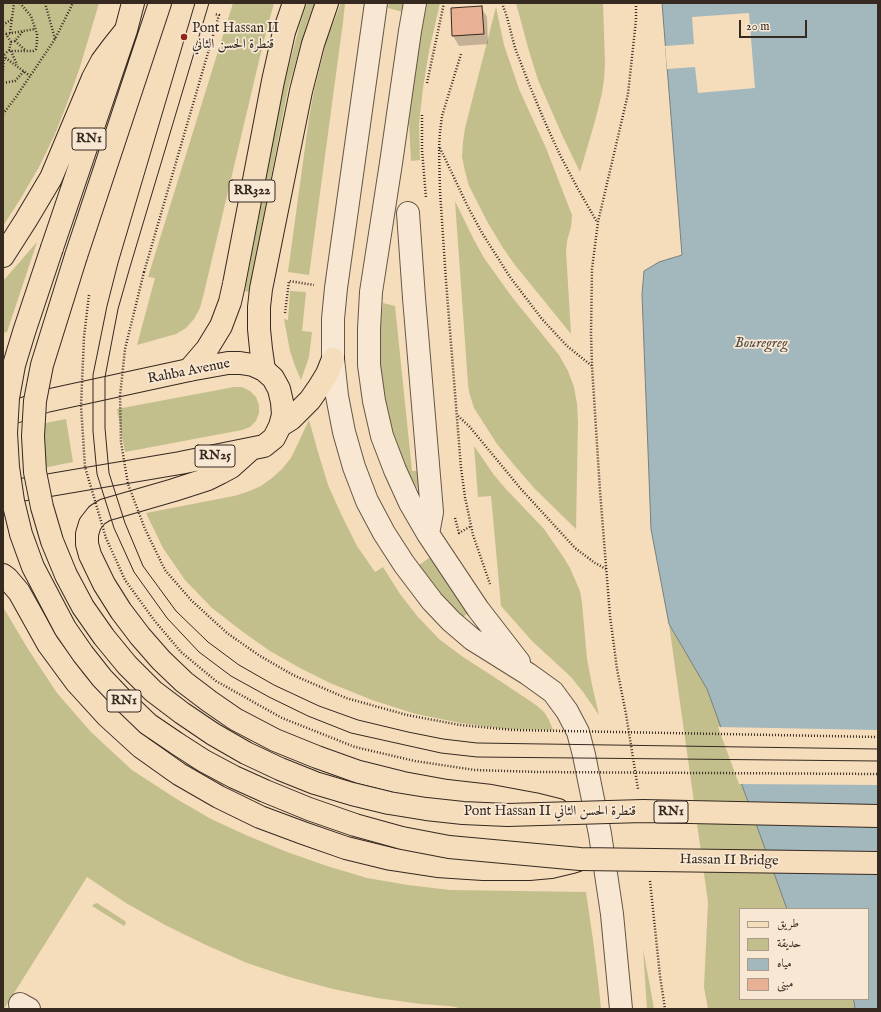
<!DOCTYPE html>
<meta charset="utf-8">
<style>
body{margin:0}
#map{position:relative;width:881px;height:1012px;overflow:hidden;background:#f5dcbb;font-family:"IM FELL English",Amiri,serif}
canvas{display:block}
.frame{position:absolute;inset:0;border:4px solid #352920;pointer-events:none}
.legend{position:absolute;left:739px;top:908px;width:130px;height:92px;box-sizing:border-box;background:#f8e8d3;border:1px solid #aa9c8b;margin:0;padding:5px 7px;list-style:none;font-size:12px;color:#352920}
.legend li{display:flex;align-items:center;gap:8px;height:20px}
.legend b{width:20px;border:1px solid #aa9c8b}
.scale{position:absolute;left:739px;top:20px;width:68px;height:18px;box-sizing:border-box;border:2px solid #352920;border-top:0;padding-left:5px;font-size:12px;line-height:14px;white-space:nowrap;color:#352920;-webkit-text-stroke:3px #f8e8d3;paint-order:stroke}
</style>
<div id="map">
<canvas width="881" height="1012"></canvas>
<div class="frame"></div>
<ul class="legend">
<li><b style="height:5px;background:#f5dcbb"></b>طريق</li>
<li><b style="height:11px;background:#c2bf8c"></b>حديقة</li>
<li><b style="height:11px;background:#a3b8bc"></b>مياه</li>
<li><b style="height:11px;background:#e8b193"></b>مبنى</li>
</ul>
<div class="scale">20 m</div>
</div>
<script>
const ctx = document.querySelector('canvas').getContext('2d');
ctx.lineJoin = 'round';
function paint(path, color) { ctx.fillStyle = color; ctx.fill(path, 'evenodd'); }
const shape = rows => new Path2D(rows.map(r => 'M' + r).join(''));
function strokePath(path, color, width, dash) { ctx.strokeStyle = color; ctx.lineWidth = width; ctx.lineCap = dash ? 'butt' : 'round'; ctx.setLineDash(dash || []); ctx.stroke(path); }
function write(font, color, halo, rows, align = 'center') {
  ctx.font = font + ' "IM FELL English",Amiri,serif'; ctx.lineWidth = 3.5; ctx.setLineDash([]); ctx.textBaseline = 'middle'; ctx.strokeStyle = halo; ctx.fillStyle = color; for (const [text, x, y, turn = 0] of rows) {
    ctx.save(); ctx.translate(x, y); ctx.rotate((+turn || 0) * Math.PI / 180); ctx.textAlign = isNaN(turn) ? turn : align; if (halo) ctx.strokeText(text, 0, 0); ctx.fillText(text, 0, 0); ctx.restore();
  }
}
paint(shape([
 [3,3,99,3,80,67,68,101,55,134,39,167,21,198,3,226],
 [233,3,274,3,263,44,203,297,200,308,194,319,186,328,176,334,137,345,155,278,148,277],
 [307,3,315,3,307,23,288,89,249,292,245,291,283,88,300,24],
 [341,3,345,3,343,22,309,275,288,272,309,118,314,91,327,39],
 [389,3,405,3,403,12,388,8],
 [427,3,440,3,429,51,423,88,419,124,420,160,411,161,409,123,413,88,417,52],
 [516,3,603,3,605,64,604,79,602,93,595,121,580,172,563,137,538,80,529,51],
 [496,7,504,45,519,89,546,148,572,215,571,227,567,241,566,251,571,334,515,265,503,248,488,223,469,186,465,171,462,157,463,142,465,128],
 [455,201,473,238,484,258,512,297,559,355,568,371,574,387,577,404,578,422,576,529,535,489,515,466,497,444,474,408,469,392,468,384],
 [37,242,7,332,3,333,3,281],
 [290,291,306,292,302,331,312,332,309,357,301,380,295,366,290,351,284,319,288,320],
 [383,303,395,306,412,471,419,471,423,496,415,485,408,473,394,436,387,410,383,384,380,357,380,330],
 [234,387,242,387,250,391,256,397,259,405,259,413,256,421,250,427,242,430,125,452,117,409],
 [66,419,73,462,43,468,36,425],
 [309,420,318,452,328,485,342,516,357,546,375,572,383,567,400,594,418,617,439,639,463,657,488,673,536,705,544,712,549,720,553,730,506,729,461,723,416,714,372,700,330,683,300,668,270,651,243,632,212,608,185,580,163,548,146,513,234,496,247,492,261,486,272,478,282,469,291,458],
 [474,446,494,475,505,488,544,529,564,558,570,568,580,591,582,603,587,659,592,685,599,715,583,692,571,677,532,641,501,606,491,496,478,497],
 [432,556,468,613,463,617,440,592,419,565],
 [3,607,28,649,57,693,91,732,132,770,175,798,211,819,248,836,287,852,327,866,367,878,408,885,450,890,586,892,593,940,599,989,601,1009,459,1009,456,1007,449,1006,421,1004,377,998,333,989,289,977,247,963,206,945,165,925,126,903,87,877,4,1009,3,1009],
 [669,624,707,688,787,909,740,909,740,999,852,999,854,1001,855,1009,708,1009,704,987,708,902],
 [97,903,125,921,126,923,124,926,92,906,94,904],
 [643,949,653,1003,654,1009,647,1009]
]), '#c2bf8c');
const water = shape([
 [662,3,878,3,878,1009,855,1009,854,1001,852,999,868,999,868,909,787,909,707,689,669,624,651,529,642,294,644,271,659,262,682,255,662,3]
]);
paint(water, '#a3b8bc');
strokePath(water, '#777f7e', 1);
paint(shape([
 [749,13,755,88,698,93,695,67,667,69,665,46,694,44,692,17],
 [718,727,878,730,878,785,739,784]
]), '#f5dcbb');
paint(shape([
 [481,7,487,17,488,44,459,46,453,36,452,9]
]), '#0003');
const building = shape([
 [482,6,484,34,452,36,451,8,482,6]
]);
paint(building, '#e8b193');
strokePath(building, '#352920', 1);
const minor = shape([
 [376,3,336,288,333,319,333,359,337,396,344,432,354,467,367,501,384,533,404,564,432,601,451,621,472,639,528,674,553,692,567,711,578,732,584,755,600,834,612,914,621,1009],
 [415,3,410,31,391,163,371,292,369,329,369,365,374,401,382,436,395,470,410,503,428,534,478,609,519,662],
 [408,213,414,298,431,500,432,512,428,534],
 [20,1004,29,1009]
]);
const major = shape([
 [189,370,207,349,221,326,230,302,234,284,273,81,284,32,294,3],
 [264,370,261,349,259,329,259,307,261,289,301,91,313,44,327,3]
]);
const highway = shape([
 [52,248,126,30,133,3],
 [3,256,26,220,51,178,93,78,102,61,114,45,126,30],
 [76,256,160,3],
 [3,416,46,401,189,370,228,363,240,363,253,365,264,370,273,378,279,389,282,402,283,415,280,426,274,438,264,446,180,463,3,493],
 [280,426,291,419,310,400,319,387,327,374,333,359],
 [251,449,231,467,220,473,208,479,174,490,105,510,97,515,90,524,87,534,87,544,90,555,104,584,121,611,140,636,161,660,184,682,209,701,235,719,275,740,317,757,359,772,403,783,447,791,491,796,534,804,558,810],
 [3,575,7,578,19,592,48,644,76,682,107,716,141,747,179,774,219,797,260,817,303,833,346,848,391,859,437,866,483,869,529,869,551,867,572,862,578,860]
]);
strokePath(minor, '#655647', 24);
strokePath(major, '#352920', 24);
strokePath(highway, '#352920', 24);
strokePath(shape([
 [45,3,55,39],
 [502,3,507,17,515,48,529,84,544,120,560,155,578,189,597,222],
 [636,3,636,20,628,94,598,222,592,269,591,333,592,366,600,491,610,616,617,669,626,714,638,789],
 [3,25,12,19],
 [3,32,6,34,11,42,9,50,3,56],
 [10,33,14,3],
 [6,34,35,29],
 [15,41,25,50],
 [11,42,15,41,23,31],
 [9,50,11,51,33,51,36,49,37,42,37,34,31,16,20,3],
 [11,51,17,65],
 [461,54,442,116,440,132,439,148,440,191,446,281,461,468,465,497,473,535,490,584],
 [3,56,30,76],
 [3,70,4,57],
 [3,83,15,81,24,71],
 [427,83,444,3],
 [3,114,16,97,55,39,73,3],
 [422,115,422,150,426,198],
 [440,148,468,207,482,233,510,277,542,319,567,346,592,366],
 [144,272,219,15,214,14],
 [285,313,289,281,314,285],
 [458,416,469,426,521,489,575,548,595,563,606,569],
 [455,518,459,533,471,526],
 [650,881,660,976,665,1009]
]), '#352920', 2.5, [1, 2]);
strokePath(minor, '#f8e8d3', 22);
strokePath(major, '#f5dcbb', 22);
strokePath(highway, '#f5dcbb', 22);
strokePath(shape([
 [195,3,118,263,107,306,93,375,93,431,97,474,114,528,134,572,167,618,199,652,231,676,269,697,308,716,351,733,441,753,477,757,878,761],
 [209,3,130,267,118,309,105,377,105,428,109,473,125,523,143,566,176,611,208,642,239,665,274,685,319,706,358,720,408,732,443,739,477,743,878,749]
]), '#352920', 1);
const highwayBridge = shape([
 [52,248,24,332,14,365,8,398,6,433,8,467,13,501,21,534,33,567,65,628,83,654,102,678,123,700,148,724,176,743,204,761,234,777,265,791,309,809,355,825,402,838,449,847,580,859,878,863],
 [76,256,42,365,35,401,33,436,35,472,42,507,52,541,66,575,83,607,104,637,127,665,153,691,182,713,213,734,246,753,280,769,315,783,352,794,389,803,426,809,463,813,507,815,643,811,878,816]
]);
strokePath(highwayBridge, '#352920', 24, []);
strokePath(shape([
 [144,272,125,349,120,396,121,442,128,484,145,529,165,570,191,600,227,633,260,656,293,675,346,698,407,715,460,725,513,730,878,737],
 [89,295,84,337,81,406,85,467,106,538,125,580,154,620,181,652,216,681,282,718,355,747,415,761,475,770,538,772,878,774]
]), '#352920', 2.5, [1, 2]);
strokePath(highwayBridge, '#f5dcbb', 22);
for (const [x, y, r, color] of [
 [184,37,4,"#8f2418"]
]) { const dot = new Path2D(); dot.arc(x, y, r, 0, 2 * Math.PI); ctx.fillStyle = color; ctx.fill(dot); strokePath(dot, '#f8e8d3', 1.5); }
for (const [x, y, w] of [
 [89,139,34],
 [252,191,46],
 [215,456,40],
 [124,701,34],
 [671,812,34]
]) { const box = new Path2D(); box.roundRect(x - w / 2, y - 11, w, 22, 3); ctx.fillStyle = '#f8e8d3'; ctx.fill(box); strokePath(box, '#352920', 1); }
write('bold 13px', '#352920', null, [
 ["RN1",89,139],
 ["RR322",252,191],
 ["RN25",215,456],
 ["RN1",124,701],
 ["RN1",671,812]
]);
write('14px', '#352920', '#f8e8d3', [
 ["Pont Hassan II",192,29],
 ["قنطرة الحسن الثاني",192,45]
], 'left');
write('14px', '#352920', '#f8e8d3', [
 ["Rahba Avenue",189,372,-11],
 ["Pont Hassan II قنطرة الحسن الثاني",550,812],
 ["Hassan II Bridge",729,861,1]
]);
write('italic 15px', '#504d47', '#f8e8d3', [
 ["Bouregreg",761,344]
]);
</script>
